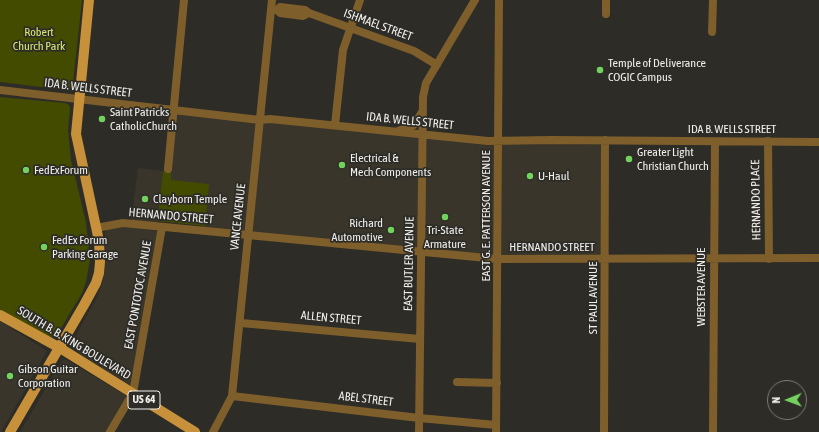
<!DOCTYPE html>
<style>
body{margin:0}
#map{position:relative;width:819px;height:432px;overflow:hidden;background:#2d2c27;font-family:"Asap Condensed",sans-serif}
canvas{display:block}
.north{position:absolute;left:767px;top:380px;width:40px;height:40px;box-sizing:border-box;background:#2d2c27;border:1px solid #7b7a76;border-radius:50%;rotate:269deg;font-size:11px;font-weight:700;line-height:16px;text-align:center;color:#f0efec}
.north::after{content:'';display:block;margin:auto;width:14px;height:18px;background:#72d25d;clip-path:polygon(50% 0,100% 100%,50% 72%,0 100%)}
</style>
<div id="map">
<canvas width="819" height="432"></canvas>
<div class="north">N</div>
</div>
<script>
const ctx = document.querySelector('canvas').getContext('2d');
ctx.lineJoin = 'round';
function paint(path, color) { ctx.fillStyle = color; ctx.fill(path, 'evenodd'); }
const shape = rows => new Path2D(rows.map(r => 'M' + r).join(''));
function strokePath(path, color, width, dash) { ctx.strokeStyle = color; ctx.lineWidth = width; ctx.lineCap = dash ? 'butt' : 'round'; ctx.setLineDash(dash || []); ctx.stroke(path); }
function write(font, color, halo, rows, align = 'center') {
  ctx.font = font + ' "Asap Condensed",sans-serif'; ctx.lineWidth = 3.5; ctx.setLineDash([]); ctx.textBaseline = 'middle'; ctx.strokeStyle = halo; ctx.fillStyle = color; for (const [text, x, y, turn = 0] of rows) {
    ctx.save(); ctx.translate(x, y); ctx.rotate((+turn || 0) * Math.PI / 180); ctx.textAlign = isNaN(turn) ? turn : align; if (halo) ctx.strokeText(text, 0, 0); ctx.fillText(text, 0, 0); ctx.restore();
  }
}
paint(shape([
 [174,112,259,121,246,233,205,228,171,180,171,173,169,168],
 [263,122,420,137,419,249,252,233],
 [426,137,496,143,495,256,424,249],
 [602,142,603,257,501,256,502,144],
 [138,168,163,171,157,221,154,226,131,222],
 [127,227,158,231,131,386,77,352,72,343,97,297,103,281,106,259,105,232,107,230],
 [0,321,47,351,1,432,0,432],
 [63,359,67,360,125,395,126,398,107,432,20,432]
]), '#39352a');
paint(shape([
 [0,0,82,0,73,83,70,88,66,90,0,82],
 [0,97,65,103,69,105,70,108,68,130,71,160,86,222,90,260,86,282,82,293,57,335,53,337,47,336,0,310],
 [163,171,171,173,171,180,209,184,205,226,157,221]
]), '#434b00');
strokePath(shape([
 [271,9,277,10,280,7,305,10,309,13,414,51,437,65],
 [277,10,280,13,303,16,309,13],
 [606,14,606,0],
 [712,32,713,0],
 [0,90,260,120,270,119,488,141,551,140,819,142],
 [335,125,343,50,360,0],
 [398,131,414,125,422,112],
 [768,141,769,259],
 [168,169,184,0],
 [96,228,123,223,497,259,819,258],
 [241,323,420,339],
 [457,382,497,383],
 [232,396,419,418,496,425],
 [110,432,133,393,162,227],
 [213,432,232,396,272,0],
 [419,432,423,97,426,83,475,0],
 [496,432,499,0],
 [604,432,605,140],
 [713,432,715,142]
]), '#7e5e2b', 8);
strokePath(shape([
 [0,315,60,348,195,432],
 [10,432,84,305,96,283,99,273,100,262,99,241,76,134,89,0]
]), '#c6913a', 10);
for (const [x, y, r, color] of [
 [600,70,4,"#72d25d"],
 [102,119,4,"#72d25d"],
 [629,159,4,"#72d25d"],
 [342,165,4,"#72d25d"],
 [26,170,4,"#72d25d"],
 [530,176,4,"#72d25d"],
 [145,199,4,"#72d25d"],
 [445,217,4,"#72d25d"],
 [391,230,4,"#72d25d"],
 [44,247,4,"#72d25d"],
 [10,376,4,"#72d25d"]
]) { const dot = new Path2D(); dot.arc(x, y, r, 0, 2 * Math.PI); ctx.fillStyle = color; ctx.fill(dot); strokePath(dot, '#2d2c27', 1.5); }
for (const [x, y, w] of [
 [144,400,32]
]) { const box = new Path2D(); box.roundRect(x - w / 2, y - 9, w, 18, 3); ctx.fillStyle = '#2d2c27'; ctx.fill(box); strokePath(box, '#f0efec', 1); }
write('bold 11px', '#f0efec', null, [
 ["US 64",144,400]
]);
write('12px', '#f0efec', '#2d2c27', [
 ["ISHMAEL STREET",378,25,20],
 ["IDA B. WELLS STREET",88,88,7],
 ["IDA B. WELLS STREET",410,121,6],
 ["IDA B. WELLS STREET",732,129],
 ["HERNANDO PLACE",756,200,-91],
 ["HERNANDO STREET",171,216,5],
 ["EAST G. E. PATTERSON AVENUE",486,216,-90],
 ["VANCE AVENUE",238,217,-84],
 ["HERNANDO STREET",552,247],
 ["EAST BUTLER AVENUE",409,264,-89],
 ["WEBSTER AVENUE",701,287,-90],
 ["EAST PONTOTOC AVENUE",138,295,-80],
 ["ST PAUL AVENUE",593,298,-90],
 ["ALLEN STREET",331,318,5],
 ["SOUTH B. B. KING BOULEVARD",74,343,31],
 ["ABEL STREET",366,399,7]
]);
write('12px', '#d8ea72', '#2d2c27', [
 ["Robert",39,32],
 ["Church Park",39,46]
]);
write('12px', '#f0efec', '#2d2c27', [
 ["Temple of Deliverance",608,63],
 ["COGIC Campus",608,77],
 ["Saint Patricks",110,112],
 ["CatholicChurch",110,126],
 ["Greater Light",637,152],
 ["Christian Church",637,166],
 ["Electrical &",350,158],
 ["Mech Components",350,172],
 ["FedExForum",34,170],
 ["U-Haul",538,176],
 ["Clayborn Temple",153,199],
 ["Richard",383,223,"right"],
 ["Automotive",383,237,"right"],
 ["Tri-State",445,230,"center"],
 ["Armature",445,244,"center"],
 ["FedEx Forum",52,240],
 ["Parking Garage",52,254],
 ["Gibson Guitar",18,369],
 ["Corporation",18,383]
], 'left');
</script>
